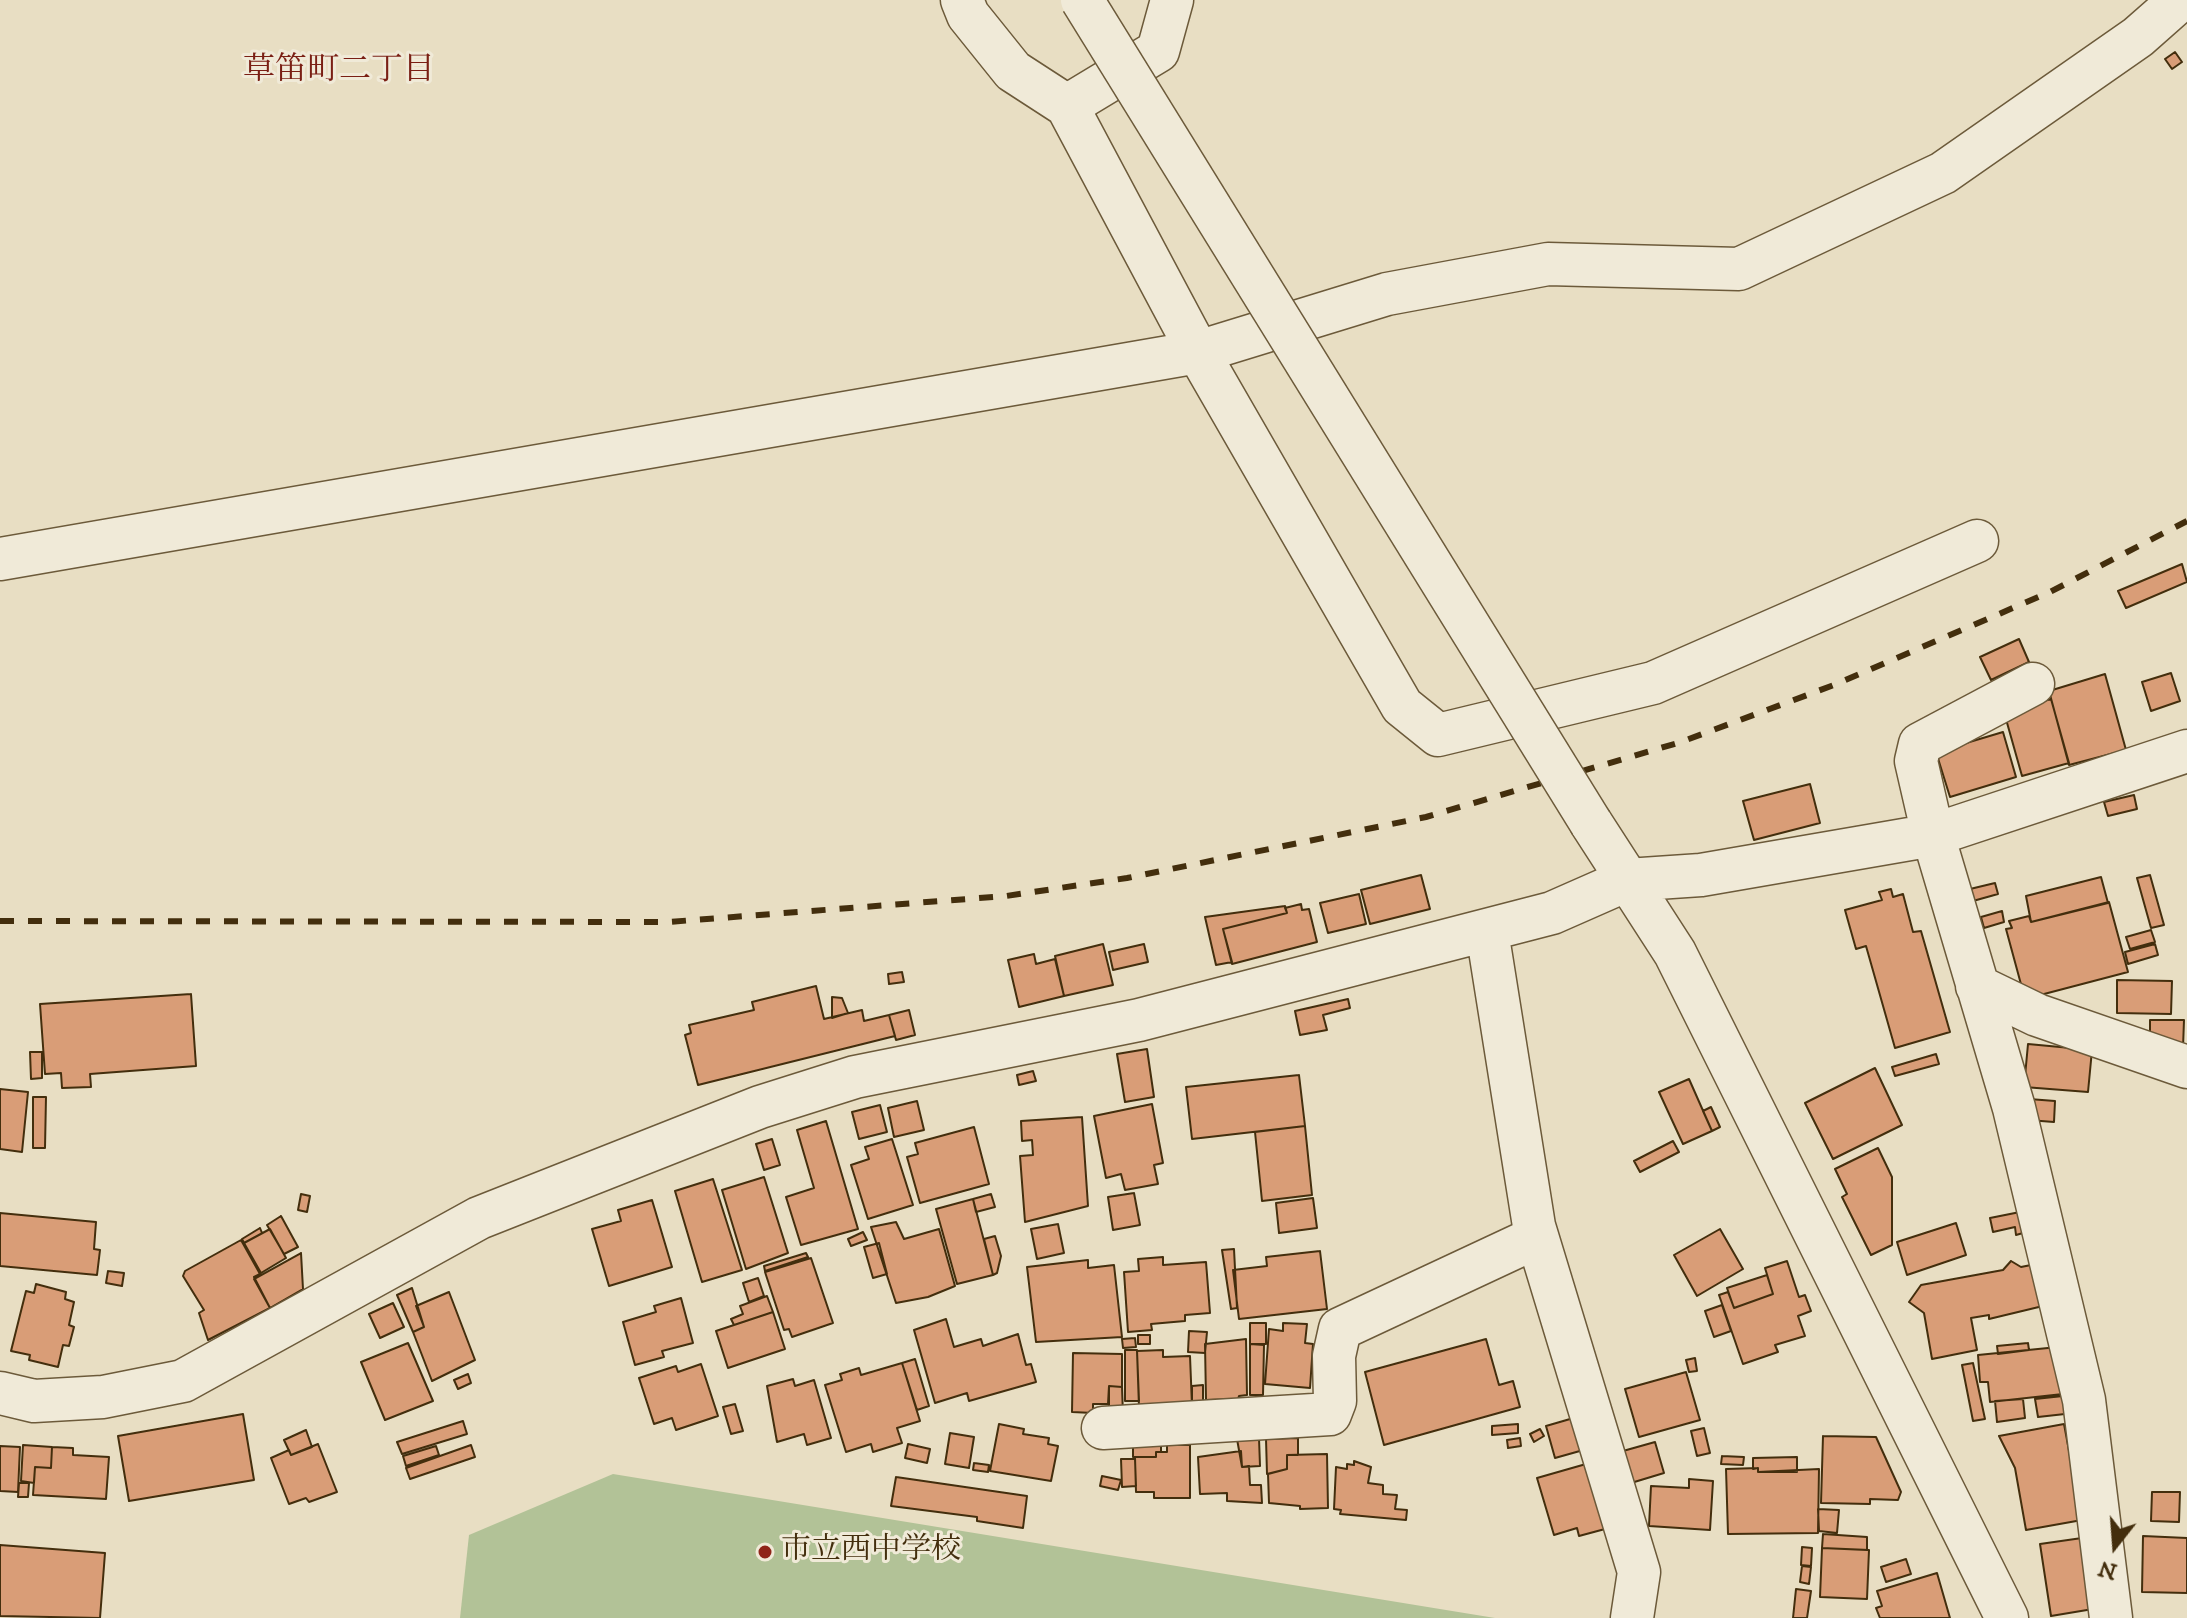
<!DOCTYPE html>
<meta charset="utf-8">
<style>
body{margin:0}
#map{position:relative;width:2187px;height:1618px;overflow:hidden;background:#e8dec3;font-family:"IM FELL DW Pica",serif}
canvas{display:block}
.north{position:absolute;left:2075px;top:1506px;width:80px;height:80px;-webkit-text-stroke:6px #f0ead8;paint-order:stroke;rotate:197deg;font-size:22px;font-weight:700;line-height:32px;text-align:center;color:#432e0d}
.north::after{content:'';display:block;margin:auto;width:28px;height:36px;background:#432e0d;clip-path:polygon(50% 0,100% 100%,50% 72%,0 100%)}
</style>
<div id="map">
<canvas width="2187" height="1618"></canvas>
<div class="north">N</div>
</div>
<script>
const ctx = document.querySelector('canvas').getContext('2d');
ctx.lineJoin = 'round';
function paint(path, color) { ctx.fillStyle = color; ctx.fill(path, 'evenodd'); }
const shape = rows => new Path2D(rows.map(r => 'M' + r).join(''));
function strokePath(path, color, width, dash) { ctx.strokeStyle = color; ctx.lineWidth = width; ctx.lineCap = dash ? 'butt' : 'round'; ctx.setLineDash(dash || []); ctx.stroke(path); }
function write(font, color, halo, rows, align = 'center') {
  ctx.font = font + ' "IM FELL DW Pica","Noto Serif JP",serif'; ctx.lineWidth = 6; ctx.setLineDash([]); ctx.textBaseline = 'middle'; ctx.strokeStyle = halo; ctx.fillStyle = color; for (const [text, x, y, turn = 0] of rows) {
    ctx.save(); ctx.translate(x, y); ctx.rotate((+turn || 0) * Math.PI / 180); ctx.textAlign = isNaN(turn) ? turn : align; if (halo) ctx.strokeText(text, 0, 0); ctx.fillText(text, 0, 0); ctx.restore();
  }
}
paint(shape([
 [613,1474,1495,1618,460,1618,469,1535]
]), '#b2c297');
const building = shape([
 [2175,52,2182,62,2172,69,2165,59,2175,52],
 [2182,564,2187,582,2126,608,2118,591,2182,564],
 [2019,639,2029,662,1991,680,1980,657,2019,639],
 [2171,673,2180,701,2151,711,2142,682,2171,673],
 [2105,674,2126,750,2069,765,2049,691,2105,674],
 [2051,699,2069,763,2022,776,2004,712,2051,699],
 [2003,732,2016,777,1950,797,1936,752,2003,732],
 [1810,784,1820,823,1754,840,1743,801,1810,784],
 [2134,795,2137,809,2108,816,2104,802,2134,795],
 [1421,875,1430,909,1370,924,1361,890,1421,875],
 [2150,875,2164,925,2151,928,2137,878,2150,875],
 [2101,877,2108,903,2031,922,2026,896,2101,877],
 [1995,883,1998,894,1973,901,1970,889,1995,883],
 [1891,889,1893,897,1903,894,1913,932,1921,931,1950,1032,1895,1048,1866,946,1856,949,1845,910,1882,900,1879,892,1891,889],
 [1359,894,1366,924,1328,933,1320,903,1359,894],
 [2109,902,2128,972,2025,999,2006,929,2012,928,2009,921,2029,916,2031,922,2109,902],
 [1301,904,1302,910,1309,909,1317,942,1232,964,1223,929,1287,913,1285,908,1301,904],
 [1285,906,1287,913,1223,929,1232,962,1216,965,1205,917,1285,906],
 [2002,911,2004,922,1984,928,1981,917,2002,911],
 [2151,930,2155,942,2130,949,2126,937,2151,930],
 [1103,944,1113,985,1064,996,1055,956,1103,944],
 [1144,944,1148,962,1113,970,1109,952,1144,944],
 [2155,944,2158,955,2128,964,2125,952,2155,944],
 [1034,954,1036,964,1055,959,1064,996,1019,1007,1008,960,1034,954],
 [902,972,904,982,889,984,888,974,902,972],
 [2117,980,2172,981,2171,1014,2117,1013,2117,980],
 [816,986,824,1019,862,1010,864,1021,889,1015,895,1036,698,1085,685,1035,691,1033,689,1025,754,1010,752,1002,816,986],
 [191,994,196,1066,90,1074,91,1087,62,1088,61,1073,45,1074,40,1004,191,994],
 [832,997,842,998,848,1013,832,1018,832,997],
 [1348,999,1350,1008,1323,1015,1327,1030,1300,1035,1295,1011,1348,999],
 [909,1010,915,1035,896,1040,889,1015,909,1010],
 [2150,1020,2184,1020,2183,1048,2150,1046,2150,1020],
 [2028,1044,2092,1050,2088,1092,2024,1087,2028,1044],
 [1147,1049,1154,1097,1125,1102,1117,1054,1147,1049],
 [30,1052,42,1052,42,1078,31,1079,30,1052],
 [1936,1054,1939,1064,1895,1076,1892,1067,1936,1054],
 [1875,1068,1902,1125,1833,1159,1805,1103,1875,1068],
 [1033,1071,1036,1081,1019,1085,1017,1075,1033,1071],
 [1299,1075,1305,1126,1192,1139,1186,1087,1299,1075],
 [1689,1079,1712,1131,1683,1144,1659,1092,1689,1079],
 [0,1089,28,1092,22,1152,0,1149,0,1089],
 [33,1097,46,1097,45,1148,33,1148,33,1097],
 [2029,1099,2055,1101,2054,1122,2028,1120,2029,1099],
 [917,1101,924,1130,894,1137,888,1108,917,1101],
 [1152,1104,1163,1163,1154,1165,1158,1184,1125,1190,1121,1174,1106,1178,1094,1116,1152,1104],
 [880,1105,887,1132,859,1139,852,1112,880,1105],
 [1711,1107,1720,1127,1712,1131,1703,1111,1711,1107],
 [1082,1117,1088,1206,1025,1222,1020,1156,1033,1155,1032,1140,1022,1141,1021,1121,1082,1117],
 [826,1121,858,1229,801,1245,786,1197,814,1188,797,1130,826,1121],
 [1305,1126,1312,1195,1262,1201,1255,1132,1305,1126],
 [974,1127,989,1184,920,1203,907,1157,918,1154,915,1143,974,1127],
 [772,1139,780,1165,764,1170,756,1144,772,1139],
 [892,1139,913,1205,868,1219,851,1165,869,1159,865,1147,892,1139],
 [1673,1141,1679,1152,1640,1172,1634,1161,1673,1141],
 [1878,1148,1892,1177,1892,1245,1871,1255,1842,1197,1847,1194,1835,1169,1878,1148],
 [764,1177,788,1253,746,1269,722,1190,764,1177],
 [713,1179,742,1270,702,1282,675,1191,713,1179],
 [1134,1193,1140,1225,1113,1230,1108,1197,1134,1193],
 [301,1194,310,1196,307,1212,298,1210,301,1194],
 [991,1194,995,1207,976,1212,973,1199,991,1194],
 [1313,1198,1317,1228,1279,1233,1276,1203,1313,1198],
 [973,1199,993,1275,957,1284,936,1209,973,1199],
 [652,1200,672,1267,609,1286,592,1229,621,1221,618,1210,652,1200],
 [2025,1211,2030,1231,2016,1235,2015,1227,1993,1232,1990,1218,2025,1211],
 [0,1213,96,1222,94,1249,100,1250,97,1275,0,1266,0,1213],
 [281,1216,298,1247,284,1254,267,1225,281,1216],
 [896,1222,904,1239,939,1229,955,1286,928,1297,896,1303,871,1227,896,1222],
 [1956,1223,1966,1255,1907,1275,1897,1242,1956,1223],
 [1058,1224,1064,1253,1037,1259,1031,1229,1058,1224],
 [260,1228,262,1233,244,1243,242,1239,260,1228],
 [270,1229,286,1258,261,1273,244,1243,270,1229],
 [1720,1229,1743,1269,1697,1296,1674,1255,1720,1229],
 [863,1232,867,1240,851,1246,848,1239,863,1232],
 [995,1236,1001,1256,997,1273,993,1275,984,1239,995,1236],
 [241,1240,260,1274,254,1277,270,1308,208,1340,199,1313,204,1310,183,1276,185,1271,241,1240],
 [879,1243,887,1274,873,1278,864,1247,879,1243],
 [1234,1249,1237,1308,1231,1309,1222,1250,1234,1249],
 [1320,1251,1327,1309,1239,1319,1233,1270,1267,1266,1266,1257,1320,1251],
 [301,1253,303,1289,270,1308,254,1279,301,1253],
 [806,1253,808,1257,765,1271,764,1266,806,1253],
 [1163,1257,1163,1265,1206,1262,1210,1313,1185,1315,1185,1321,1151,1324,1152,1330,1128,1332,1124,1272,1139,1271,1138,1259,1163,1257],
 [811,1258,833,1323,792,1337,789,1329,784,1330,765,1272,811,1258],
 [1088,1260,1088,1268,1114,1265,1122,1337,1036,1342,1027,1267,1088,1260],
 [1787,1261,1799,1297,1805,1295,1811,1311,1798,1316,1805,1336,1775,1345,1778,1352,1743,1364,1719,1295,1728,1292,1734,1308,1773,1294,1765,1268,1787,1261],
 [2011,1261,2021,1267,2036,1264,2043,1306,1989,1319,1989,1315,1971,1318,1977,1350,1932,1359,1924,1313,1909,1302,1921,1285,2003,1270,2011,1261],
 [108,1271,124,1273,122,1286,106,1283,108,1271],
 [1767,1275,1773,1294,1734,1308,1727,1288,1767,1275],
 [758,1278,764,1296,749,1302,743,1283,758,1278],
 [36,1284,66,1292,65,1299,74,1302,69,1325,74,1327,69,1346,63,1345,58,1367,29,1360,30,1355,11,1351,26,1291,34,1293,36,1284],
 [412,1288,424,1327,413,1332,397,1295,412,1288],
 [449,1292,475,1360,432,1381,413,1332,424,1327,416,1306,449,1292],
 [767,1296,773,1312,734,1325,731,1319,743,1314,740,1306,767,1296],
 [681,1298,693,1343,662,1351,664,1357,635,1365,623,1322,656,1312,654,1306,681,1298],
 [393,1303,404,1327,380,1338,369,1314,393,1303],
 [1722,1305,1731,1331,1714,1337,1705,1311,1722,1305],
 [773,1312,785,1349,728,1368,716,1331,773,1312],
 [946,1319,954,1347,981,1339,983,1346,1018,1334,1026,1365,1031,1364,1036,1382,969,1401,967,1393,935,1403,914,1330,946,1319],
 [1250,1323,1266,1323,1266,1344,1250,1344,1250,1323],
 [1283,1323,1307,1324,1305,1343,1313,1344,1310,1388,1265,1384,1269,1329,1283,1331,1283,1323],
 [1189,1331,1207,1332,1205,1353,1188,1352,1189,1331],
 [1138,1335,1150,1335,1150,1344,1138,1344,1138,1335],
 [1135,1338,1136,1347,1123,1348,1122,1339,1135,1338],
 [1246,1339,1247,1395,1239,1396,1238,1399,1206,1400,1205,1344,1246,1339],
 [1486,1339,1499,1385,1513,1381,1520,1407,1384,1445,1365,1372,1486,1339],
 [408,1343,433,1401,385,1420,361,1362,408,1343],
 [2028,1343,2029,1350,1998,1354,1997,1346,2028,1343],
 [1250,1344,1264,1345,1263,1395,1250,1395,1250,1344],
 [2058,1347,2063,1394,1990,1402,1988,1382,1980,1382,1978,1355,2058,1347],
 [1125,1350,1137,1350,1139,1401,1125,1401,1125,1350],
 [1163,1350,1163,1357,1190,1356,1192,1406,1139,1407,1137,1351,1163,1350],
 [1073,1353,1122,1354,1122,1387,1109,1386,1108,1404,1093,1404,1093,1413,1072,1412,1073,1353],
 [1695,1358,1697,1371,1689,1372,1686,1360,1695,1358],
 [915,1359,929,1406,917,1410,902,1363,915,1359],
 [902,1363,920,1421,897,1428,902,1443,873,1452,871,1444,846,1452,825,1385,842,1380,840,1374,859,1368,861,1375,902,1363],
 [1973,1363,1985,1419,1973,1421,1962,1365,1973,1363],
 [701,1364,718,1416,676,1430,672,1418,654,1424,639,1378,676,1366,678,1372,701,1364],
 [1686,1372,1700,1420,1639,1437,1625,1389,1686,1372],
 [468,1374,471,1383,458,1389,454,1380,468,1374],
 [793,1379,795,1386,814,1380,831,1438,807,1445,804,1434,777,1442,767,1386,793,1379],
 [1203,1385,1203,1414,1192,1415,1192,1386,1203,1385],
 [1109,1386,1122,1387,1123,1415,1109,1414,1109,1386],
 [2063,1396,2065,1414,2038,1417,2035,1399,2063,1396],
 [2023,1399,2025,1418,1997,1422,1995,1401,2023,1399],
 [735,1404,743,1431,731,1434,723,1407,735,1404],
 [243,1414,254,1480,129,1501,118,1436,243,1414],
 [1577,1417,1587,1449,1555,1458,1546,1426,1577,1417],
 [463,1421,467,1434,402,1454,397,1442,463,1421],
 [999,1424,1024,1429,1023,1434,1049,1438,1048,1444,1058,1446,1051,1481,990,1471,999,1424],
 [1518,1424,1518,1433,1492,1435,1492,1426,1518,1424],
 [2064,1424,2082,1520,2026,1530,2015,1468,1999,1436,2064,1424],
 [1704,1428,1710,1453,1697,1456,1691,1431,1704,1428],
 [1540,1429,1544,1436,1534,1442,1530,1434,1540,1429],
 [306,1430,312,1447,291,1455,284,1440,306,1430],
 [950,1433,974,1437,969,1468,945,1464,950,1433],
 [1823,1436,1876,1437,1901,1492,1898,1500,1870,1499,1870,1504,1821,1503,1823,1436],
 [1259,1438,1260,1466,1242,1467,1237,1439,1259,1438],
 [1298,1438,1298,1455,1287,1455,1287,1469,1267,1474,1266,1439,1298,1438],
 [1520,1438,1521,1446,1508,1448,1507,1440,1520,1438],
 [1133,1442,1161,1443,1161,1452,1156,1452,1156,1457,1133,1457,1133,1442],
 [1655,1442,1664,1473,1631,1483,1623,1451,1655,1442],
 [318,1444,337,1492,309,1502,306,1498,289,1504,271,1458,289,1450,291,1455,318,1444],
 [908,1444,930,1449,927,1463,905,1458,908,1444],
 [23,1445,52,1447,51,1468,35,1467,34,1483,21,1481,23,1445],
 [471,1445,475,1457,410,1479,406,1468,471,1445],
 [1167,1445,1190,1445,1190,1498,1154,1498,1154,1492,1136,1492,1135,1457,1156,1457,1156,1452,1167,1452,1167,1445],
 [0,1446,20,1447,18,1492,0,1491,0,1446],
 [436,1446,439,1455,406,1466,403,1456,436,1446],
 [52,1447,73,1448,73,1455,109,1457,106,1499,33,1495,35,1467,51,1468,52,1447],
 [1241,1451,1242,1467,1249,1466,1250,1485,1261,1485,1262,1503,1227,1501,1227,1493,1200,1494,1198,1457,1241,1451],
 [1327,1454,1328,1508,1300,1509,1300,1506,1269,1503,1268,1474,1287,1469,1287,1455,1327,1454],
 [1722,1456,1744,1457,1743,1465,1721,1464,1722,1456],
 [1797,1457,1797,1472,1758,1472,1758,1468,1753,1469,1753,1458,1797,1457],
 [1121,1459,1135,1459,1136,1486,1122,1487,1121,1459],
 [1354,1461,1371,1467,1368,1483,1383,1485,1383,1494,1397,1495,1395,1509,1407,1510,1406,1520,1340,1514,1341,1510,1334,1509,1336,1467,1347,1469,1347,1464,1354,1465,1354,1461],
 [974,1463,989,1465,988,1472,973,1470,974,1463],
 [1586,1464,1605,1529,1579,1536,1577,1528,1554,1535,1537,1478,1586,1464],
 [1758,1468,1758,1472,1819,1469,1818,1533,1728,1534,1726,1469,1758,1468],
 [1102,1476,1121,1480,1118,1490,1100,1486,1102,1476],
 [896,1477,1027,1496,1023,1528,977,1521,977,1517,891,1506,896,1477],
 [1689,1479,1713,1481,1710,1530,1649,1526,1651,1486,1689,1488,1689,1479],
 [19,1483,29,1483,28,1497,18,1497,19,1483],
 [2152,1492,2180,1492,2179,1522,2151,1521,2152,1492],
 [1818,1509,1839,1510,1837,1533,1819,1531,1818,1509],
 [1823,1534,1867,1537,1867,1550,1822,1548,1823,1534],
 [2143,1536,2187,1538,2187,1593,2142,1592,2143,1536],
 [2082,1538,2093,1609,2051,1616,2040,1544,2082,1538],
 [0,1545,105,1553,100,1618,0,1616,0,1545],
 [1802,1547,1812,1548,1811,1566,1801,1565,1802,1547],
 [1822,1548,1869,1550,1867,1599,1820,1597,1822,1548],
 [1906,1559,1911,1574,1886,1582,1881,1567,1906,1559],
 [1802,1566,1811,1567,1809,1584,1800,1582,1802,1566],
 [1937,1573,1950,1618,1880,1618,1876,1608,1882,1606,1877,1591,1937,1573],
 [1796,1589,1811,1591,1807,1618,1793,1618,1796,1589]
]);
paint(building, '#d99d77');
strokePath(building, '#432e0d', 2);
const minor = shape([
 [962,0,968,15,1013,71,1067,106,1198,352,1402,706,1438,735,1653,683,1977,541],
 [1067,106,1158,51,1172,0],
 [0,559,1198,352,1387,294,1548,264,1739,269,1943,173,2138,37,2180,0],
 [2033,684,1920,744,1916,761,1933,835,2014,1108,2084,1400,2111,1618],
 [1591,823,1675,953,2007,1618],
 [1487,931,1534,1226,1639,1572,1632,1618],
 [1977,986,2037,1015,2187,1067],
 [0,1393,34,1401,103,1397,183,1381,479,1218,760,1107,855,1077,1139,1020,1552,913,1627,880,1701,875,1933,835,2187,751],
 [1103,1428,1330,1414,1335,1401,1334,1356,1340,1329,1537,1237]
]);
strokePath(minor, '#6c5a3a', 45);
strokePath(minor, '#f0ead8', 42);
strokePath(shape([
 [0,921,668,922,1006,896,1127,878,1426,817,1681,742,1834,685,2050,592,2187,521]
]), '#432e0d', 6, [14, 14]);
const minorBridge = shape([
 [1082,0,1591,823]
]);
strokePath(minorBridge, '#6c5a3a', 45, []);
strokePath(minorBridge, '#f0ead8', 42);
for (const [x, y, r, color] of [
 [765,1552,8,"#8f2418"]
]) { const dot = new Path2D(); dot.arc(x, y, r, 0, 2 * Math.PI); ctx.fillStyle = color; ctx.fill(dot); strokePath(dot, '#f0ead8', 3); }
write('30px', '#432e0d', '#f0ead8', [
 ["市立西中学校",781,1552]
], 'left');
write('32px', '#7a1f14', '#f0ead8', [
 ["草笛町二丁目",339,72]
]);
</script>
